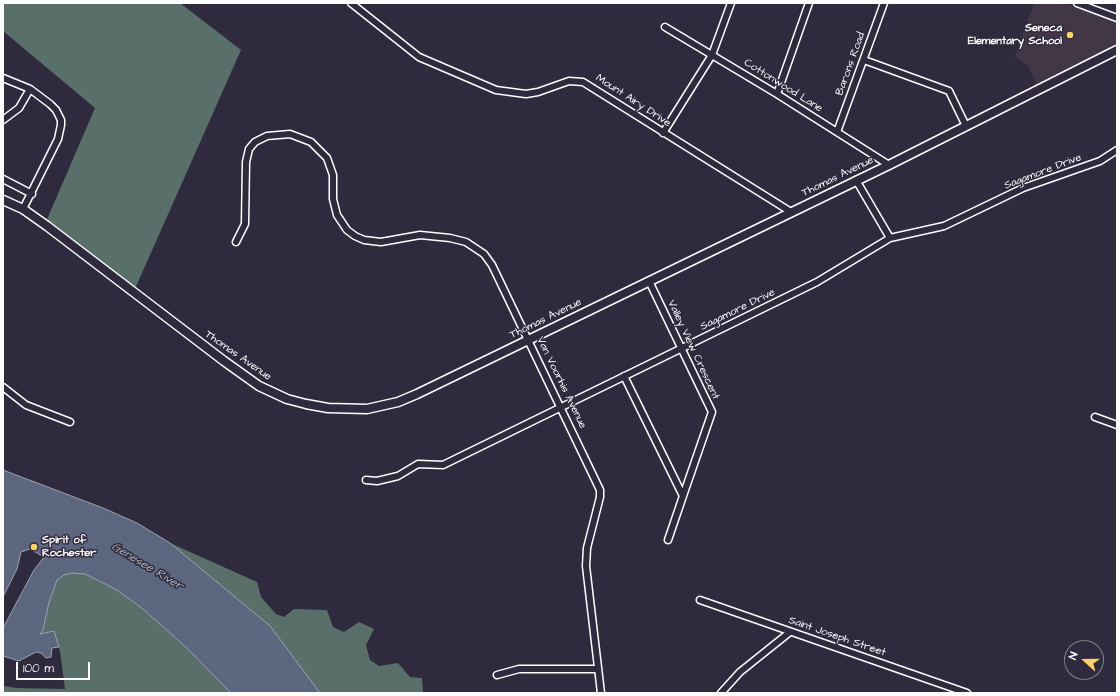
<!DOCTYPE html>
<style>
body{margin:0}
#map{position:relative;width:1120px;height:696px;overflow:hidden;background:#2f2a3d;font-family:"Architects Daughter",sans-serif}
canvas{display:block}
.frame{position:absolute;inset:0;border:4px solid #fff;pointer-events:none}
.north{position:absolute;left:1064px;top:640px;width:40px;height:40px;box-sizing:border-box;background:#2f2a3d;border:1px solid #827f8b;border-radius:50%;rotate:291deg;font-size:11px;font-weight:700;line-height:16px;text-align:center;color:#fff}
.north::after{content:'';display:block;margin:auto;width:14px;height:18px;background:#ffd166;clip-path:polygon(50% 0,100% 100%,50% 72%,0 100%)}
.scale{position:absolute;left:16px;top:662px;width:74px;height:18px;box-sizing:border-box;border:2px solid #fff;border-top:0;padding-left:5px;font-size:12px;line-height:14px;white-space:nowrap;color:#fff;-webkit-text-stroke:3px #2f2a3d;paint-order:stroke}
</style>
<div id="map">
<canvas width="1120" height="696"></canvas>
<div class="frame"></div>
<div class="north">N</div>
<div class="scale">100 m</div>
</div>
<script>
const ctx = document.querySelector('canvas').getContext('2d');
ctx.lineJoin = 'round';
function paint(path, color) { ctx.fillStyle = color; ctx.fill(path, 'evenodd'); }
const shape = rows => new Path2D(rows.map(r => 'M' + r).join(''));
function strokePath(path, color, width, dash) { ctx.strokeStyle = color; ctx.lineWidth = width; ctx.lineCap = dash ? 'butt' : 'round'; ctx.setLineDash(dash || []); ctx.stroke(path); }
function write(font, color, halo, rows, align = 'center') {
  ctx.font = font + ' "Architects Daughter",sans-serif'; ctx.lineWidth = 3; ctx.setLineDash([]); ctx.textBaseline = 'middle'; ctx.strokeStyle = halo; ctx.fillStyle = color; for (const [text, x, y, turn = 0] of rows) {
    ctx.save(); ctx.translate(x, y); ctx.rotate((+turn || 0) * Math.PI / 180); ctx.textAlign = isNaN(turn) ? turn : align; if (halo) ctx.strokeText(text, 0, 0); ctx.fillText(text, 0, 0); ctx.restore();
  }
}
paint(shape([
 [1034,3,1065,3,1117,22,1117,48,1037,87,1029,67,1015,56]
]), '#423747');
paint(shape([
 [3,3,180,3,241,50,134,291,45,224,95,108,3,31],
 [170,543,257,582,261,597,276,614,284,617,294,609,327,610,333,627,344,632,359,622,374,629,366,645,370,660,379,666,398,663,410,677,422,678,423,693,320,693,270,626],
 [72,573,85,574,98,581,117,590,143,609,188,649,231,693,3,693,3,686,17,688,65,689,60,651,54,631,40,634,43,630,46,611,57,580,64,575]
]), '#596f69');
const water = shape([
 [3,470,103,508,137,523,170,543,270,626,320,693,231,693,188,649,143,609,117,590,85,574,72,573,64,575,57,580,49,602,43,630,40,634,54,631,59,647,52,648,51,657,46,658,41,653,36,652,19,661,3,656,3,628,34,570,44,557,30,549,21,552,17,569,3,597,3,470]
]);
paint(water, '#5c667f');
strokePath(water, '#9da3b2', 1);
const minor = shape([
 [351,3,419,57,496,90,526,94,538,92,569,81,583,82,791,212],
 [1077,3,1117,18],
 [665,27,777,94,889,165],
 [864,60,949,91,966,126],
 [3,78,30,89,50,104,56,110,61,120,61,125,58,139,23,209],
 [777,94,809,3],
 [3,120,19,108,30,89],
 [837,132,884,3],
 [663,133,712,55,731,3],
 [3,179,32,194],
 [856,180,890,238],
 [236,242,245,224,246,162,249,149,255,142,267,136,290,134,311,142,327,158,333,175,333,199,337,215,347,230,355,236,364,240,381,242,420,235,450,238,466,242,484,254,492,265,600,490,600,497,587,548,586,566,601,693],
 [649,281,712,412,683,496],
 [624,376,683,496,668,540],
 [3,387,26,405,70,422],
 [1095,417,1117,425],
 [366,480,377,481,398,476,418,464,443,465,817,282,890,238,944,226,1023,188,1100,161,1117,150],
 [700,600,967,693],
 [497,675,519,669,598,669],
 [721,693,740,672,790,632]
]);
const major = shape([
 [3,200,23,209,47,226,224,361,259,386,287,399,306,404,328,408,367,409,398,402,417,394,889,165,1117,50]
]);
strokePath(minor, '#fff', 9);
strokePath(major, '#fff', 11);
strokePath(minor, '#2f2a3d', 6);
strokePath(major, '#2f2a3d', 8);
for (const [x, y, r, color] of [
 [1070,35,4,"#ffd166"],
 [34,547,4,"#ffd166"]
]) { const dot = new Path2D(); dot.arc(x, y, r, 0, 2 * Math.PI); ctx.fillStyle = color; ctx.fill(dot); strokePath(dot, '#2f2a3d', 1.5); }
write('bold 11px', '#fff', '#2f2a3d', [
 ["Seneca",1062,29],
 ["Elementary School",1062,42],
 ["Spirit of",42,541,"left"],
 ["Rochester",42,554,"left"]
], 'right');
write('11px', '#fff', '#2f2a3d', [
 ["Barons Road",851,64,-70],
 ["Cottonwood Lane",783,86,32],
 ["Mount Airy Drive",633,101,33],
 ["Sagamore Drive",1043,172,-21],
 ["Thomas Avenue",838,177,-26],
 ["Sagamore Drive",738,310,-26],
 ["Thomas Avenue",546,319,-26],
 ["Valley View Crescent",693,350,65],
 ["Thomas Avenue",238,356,35],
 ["Van Voorhis Avenue",561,383,64],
 ["Saint Joseph Street",837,637,19]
]);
write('italic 12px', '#aeb2bf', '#2f2a3d', [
 ["Genesee River",147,567,31]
]);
</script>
